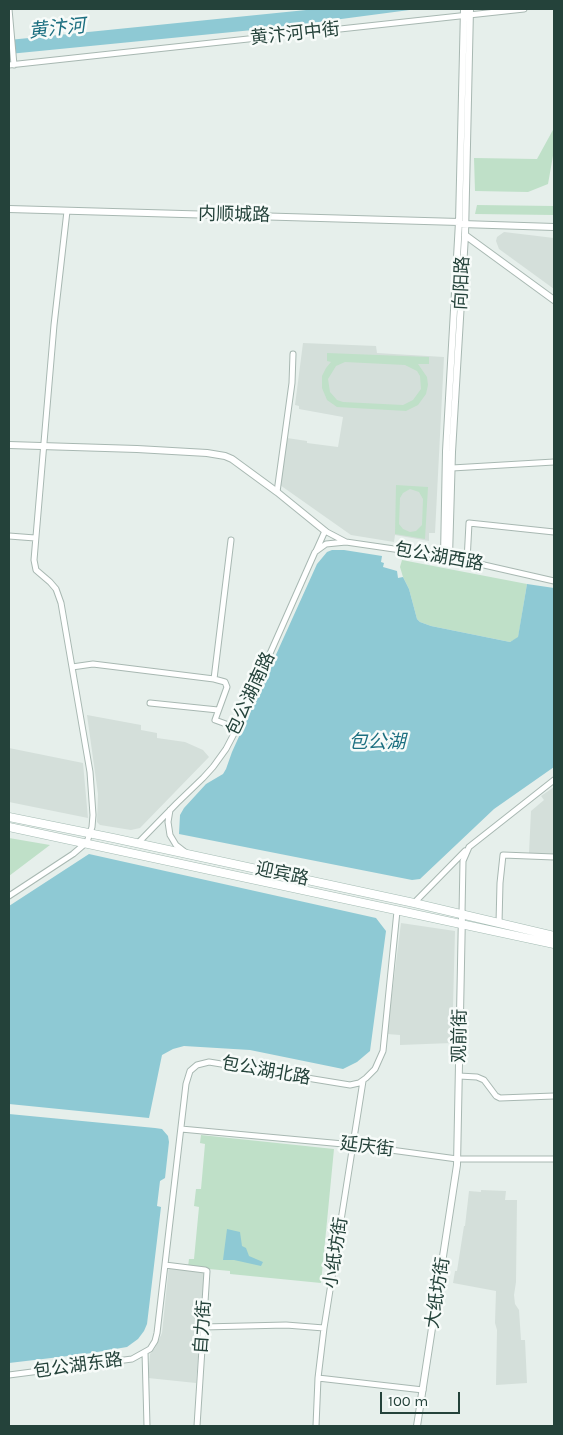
<!DOCTYPE html>
<meta charset="utf-8">
<style>
body{margin:0}
#map{position:relative;width:563px;height:1435px;overflow:hidden;background:#e6efeb;font-family:Karla,sans-serif}
canvas{display:block}
.frame{position:absolute;inset:0;border:10px solid #24423a;pointer-events:none}
.scale{position:absolute;left:380px;top:1392px;width:80px;height:22px;box-sizing:border-box;border:2px solid #24423a;border-top:0;padding-left:6px;font-size:15px;line-height:18px;white-space:nowrap;color:#24423a;-webkit-text-stroke:4px #f7fbf9;paint-order:stroke}
</style>
<div id="map">
<canvas width="563" height="1435"></canvas>
<div class="frame"></div>
<div class="scale">100 m</div>
</div>
<script>
const ctx = document.querySelector('canvas').getContext('2d');
ctx.lineJoin = 'round';
function paint(path, color) { ctx.fillStyle = color; ctx.fill(path, 'evenodd'); }
const shape = rows => new Path2D(rows.map(r => 'M' + r).join(''));
function strokePath(path, color, width, dash) { ctx.strokeStyle = color; ctx.lineWidth = width; ctx.lineCap = dash ? 'butt' : 'round'; ctx.setLineDash(dash || []); ctx.stroke(path); }
function write(font, color, halo, rows, align = 'center') {
  ctx.font = font + ' Karla,"Noto Sans SC",sans-serif'; ctx.lineWidth = 5; ctx.setLineDash([]); ctx.textBaseline = 'middle'; ctx.strokeStyle = halo; ctx.fillStyle = color; for (const [text, x, y, turn = 0] of rows) {
    ctx.save(); ctx.translate(x, y); ctx.rotate((+turn || 0) * Math.PI / 180); ctx.textAlign = isNaN(turn) ? turn : align; if (halo) ctx.strokeText(text, 0, 0); ctx.fillText(text, 0, 0); ctx.restore();
  }
}
paint(shape([
 [504,232,554,238,554,289,499,249,496,241,497,237],
 [303,343,376,346,377,353,444,357,435,533,429,533,429,541,395,535,394,542,351,535,280,485,287,438,307,441,307,443,338,447,343,417,299,409,299,406,295,405],
 [87,715,141,725,141,730,157,733,157,738,185,742,203,750,209,757,140,828,131,830,100,825,97,822,98,794],
 [9,748,83,763,88,818,9,802],
 [554,787,554,854,529,853,531,811,544,800,541,796],
 [401,923,455,931,452,1043,400,1045,400,1035,387,1034],
 [481,1190,506,1191,505,1200,517,1200,516,1282,514,1295,515,1304,519,1310,521,1340,525,1340,527,1383,496,1385,497,1330,495,1323,496,1291,453,1283,455,1271,457,1271,464,1226,465,1226,469,1191,481,1192],
 [169,1265,205,1269,196,1383,148,1378,150,1354,155,1348,162,1333]
]), '#d4dfda');
paint(shape([
 [554,128,554,150,548,184,528,192,475,191,474,158,537,159],
 [477,205,554,206,554,215,475,214],
 [327,353,429,357,429,364,418,364,427,377,428,385,426,394,418,405,406,411,337,407,327,400,322,388,322,376,326,368,331,362,327,361],
 [345,362,405,365,417,371,420,376,421,389,413,400,403,405,343,402,337,400,330,392,328,379,336,366],
 [396,485,428,487,425,539,395,534],
 [410,489,419,492,423,499,422,525,416,531,410,532,403,529,399,524,400,498,403,493],
 [402,560,527,584,518,638,510,642,431,626,420,622,417,619,409,589,403,577,400,567],
 [9,838,50,845,9,876],
 [201,1135,334,1149,321,1283,230,1274,230,1271,188,1267,189,1259,194,1259,199,1207,194,1206,196,1189,201,1189,205,1144,200,1143]
]), '#bfe0c8');
paint(shape([
 [316,9,417,9,273,28,9,54,9,40],
 [332,550,344,550,382,556,381,562,384,563,383,567,397,571,398,578,403,577,409,589,417,619,420,622,431,626,510,642,518,637,527,584,554,588,554,767,494,809,420,879,412,880,179,834,180,815,184,808,206,784,223,774,226,769,232,752,317,564,327,552],
 [89,854,376,918,386,931,370,1051,357,1062,343,1069,250,1050,184,1046,173,1049,162,1055,149,1118,9,1104,9,906],
 [9,1114,155,1128,162,1129,168,1136,169,1142,165,1178,160,1181,157,1206,161,1207,147,1324,144,1331,138,1339,127,1347,85,1354,9,1363],
 [227,1229,240,1232,242,1246,246,1248,249,1256,263,1262,261,1266,234,1260,223,1260]
]), '#8ec9d4');
const minor = shape([
 [9,9,14,65],
 [9,65,524,9],
 [452,468,554,462],
 [277,492,292,383,293,354],
 [9,536,35,538],
 [231,540,214,679,225,682,227,687,215,720,237,728],
 [316,551,325,531,346,542,449,557,554,581],
 [467,561,469,523,554,532],
 [72,667,93,664,214,679],
 [150,703,218,710],
 [170,810,168,822,170,835,176,845,185,852],
 [138,843,177,803,203,778,213,767,226,749,237,728,315,552,326,544,346,542],
 [9,896,73,854,87,842,92,827,93,815,90,772,61,603,56,589,50,582,36,570,34,560,54,325,67,211],
 [414,903,465,851],
 [462,913,463,861,469,847,554,780],
 [499,923,500,883,503,855,554,857],
 [459,1076,477,1077,484,1080,496,1096,500,1098,554,1096],
 [181,1129,354,1145,457,1159,554,1159],
 [165,1265,205,1270,207,1271,197,1426],
 [203,1327,286,1325,324,1328],
 [145,1352,147,1426],
 [9,1375,132,1359,150,1349,155,1341,157,1333,186,1084,190,1071,197,1065,209,1062,350,1085,359,1083,366,1078,375,1069,383,1051,397,911],
 [318,1378,423,1390],
 [316,1426,318,1378,324,1328,363,1081]
]);
const tertiary = shape([
 [9,209,459,222],
 [462,224,554,227],
 [465,235,554,300],
 [9,445,137,449,207,453,225,456,232,459,277,492,325,531],
 [444,556,446,451,459,222,464,9],
 [449,557,452,452,465,235,470,9],
 [417,1426,457,1165,462,913]
]);
const secondary = shape([
 [9,817,113,838,414,903,554,936],
 [9,827,554,944]
]);
strokePath(minor, '#a8b8b2', 7);
strokePath(tertiary, '#a8b8b2', 8);
strokePath(secondary, '#a4bbb3', 9);
strokePath(minor, '#fff', 5);
strokePath(tertiary, '#fff', 6);
strokePath(secondary, '#fff', 8);
write('18px', '#24423a', '#f7fbf9', [
 ["黄汴河中街",295,34,-6],
 ["内顺城路",234,215,1],
 ["向阳路",462,283,-87],
 ["包公湖西路",439,557,10],
 ["包公湖南路",251,694,-65],
 ["迎宾路",282,874,12],
 ["观前街",460,1036,-89],
 ["包公湖北路",266,1071,10],
 ["延庆街",367,1147,7],
 ["小纸坊街",336,1253,-81],
 ["大纸坊街",438,1293,-81],
 ["自力街",203,1327,-86],
 ["包公湖东路",78,1366,-8]
]);
write('italic 19px', '#1c6f80', '#f7fbf9', [
 ["黄汴河",57,29,-6],
 ["包公湖",377,743]
]);
</script>
